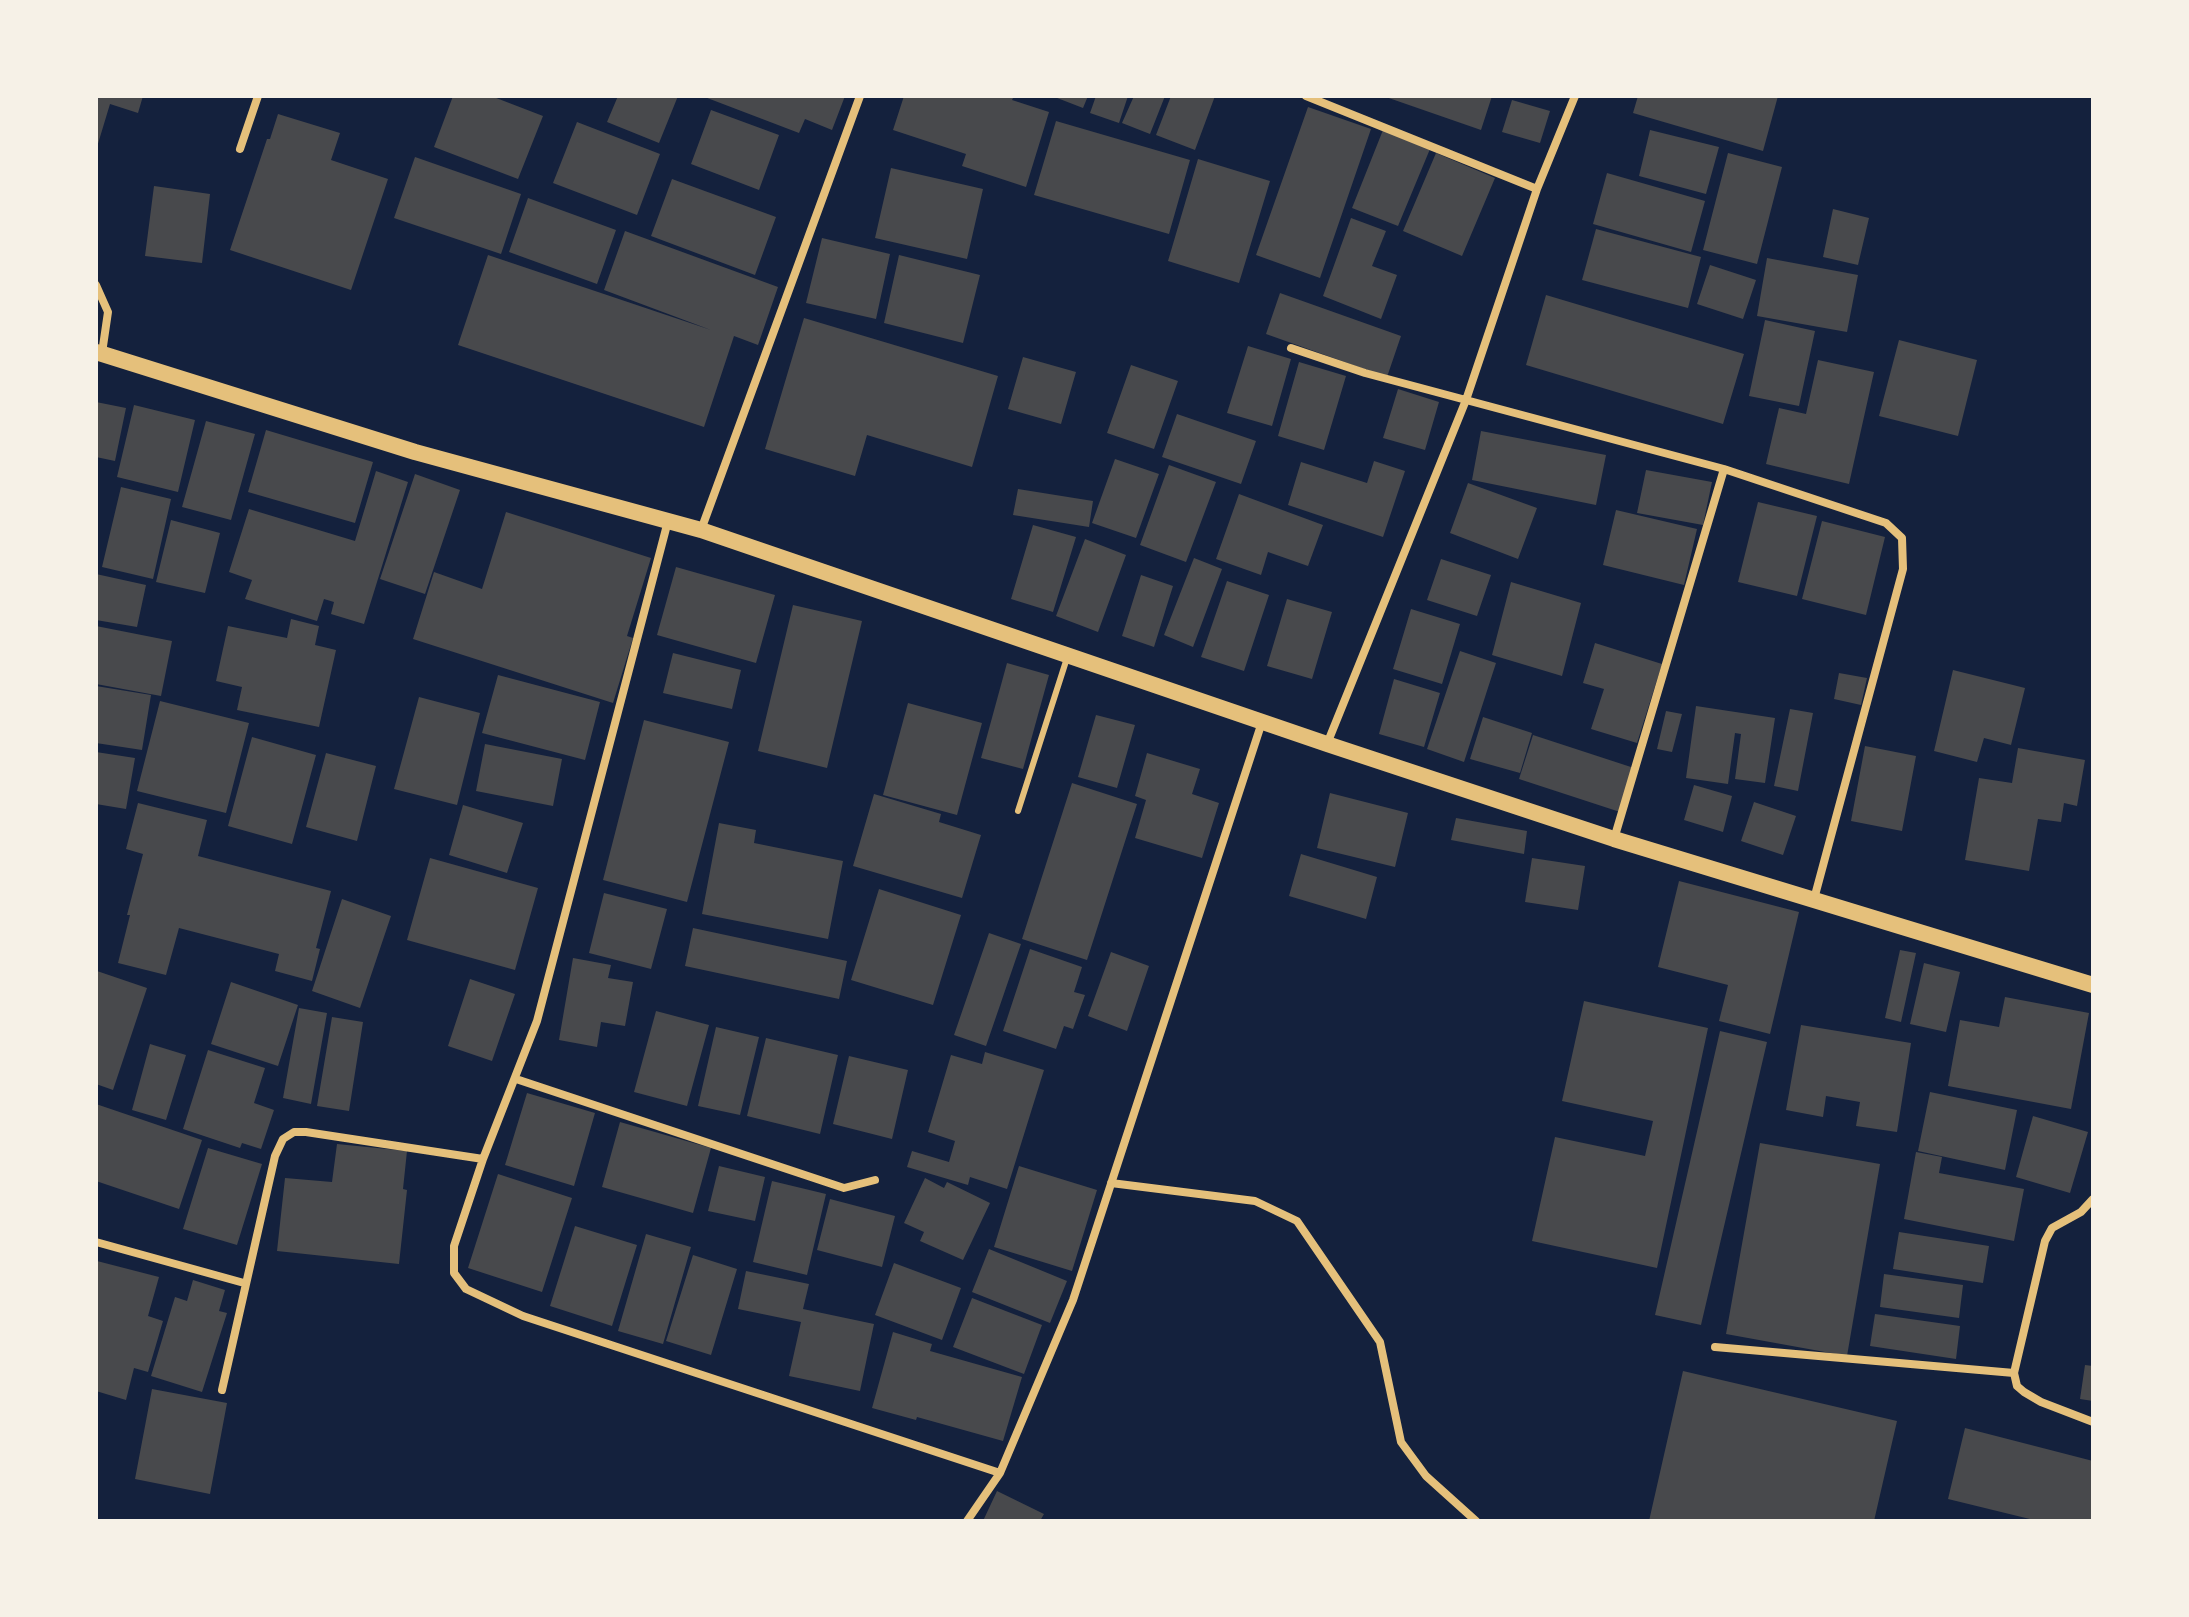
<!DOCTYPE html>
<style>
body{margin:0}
#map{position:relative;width:2189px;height:1617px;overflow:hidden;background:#14213d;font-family:"Space Grotesk",sans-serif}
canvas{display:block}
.frame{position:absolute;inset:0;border:98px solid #f6f1e7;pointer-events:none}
</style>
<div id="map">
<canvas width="2189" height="1617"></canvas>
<div class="frame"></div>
</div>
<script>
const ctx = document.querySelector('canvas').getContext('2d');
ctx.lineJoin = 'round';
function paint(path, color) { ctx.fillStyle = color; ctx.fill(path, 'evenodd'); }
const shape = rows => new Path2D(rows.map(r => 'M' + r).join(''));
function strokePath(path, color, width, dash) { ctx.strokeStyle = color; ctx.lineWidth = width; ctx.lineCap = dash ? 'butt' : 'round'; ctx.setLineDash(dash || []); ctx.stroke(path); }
paint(shape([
 [96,96,143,96,138,113,110,104,97,147],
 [453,96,491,96,543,116,518,179,434,147],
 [618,96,678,96,659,143,607,122],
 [702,96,845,96,832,130,805,119,799,133],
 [904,96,1014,96,1012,100,1049,112,1026,187,962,166,966,154,893,130],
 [1052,96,1088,96,1083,108],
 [1096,96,1128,96,1119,123,1090,113],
 [1134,96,1165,96,1150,134,1122,123],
 [1171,96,1215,96,1195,150,1156,135],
 [1383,96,1492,96,1481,130],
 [1638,96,1778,96,1763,151,1633,113],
 [1512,100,1550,111,1540,143,1502,132],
 [1308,107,1371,129,1320,278,1256,255],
 [711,110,779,135,759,190,691,164],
 [278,114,340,133,331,160,388,179,351,290,230,250,267,139,270,139],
 [1056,121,1190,160,1169,234,1034,195],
 [577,122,660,154,637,215,553,183],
 [1383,130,1430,149,1398,226,1352,208],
 [1650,130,1719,147,1706,194,1639,176],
 [1436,153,1495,178,1462,256,1403,231],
 [1728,153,1782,167,1757,264,1703,250],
 [415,157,521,194,501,254,394,218],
 [1198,159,1270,181,1239,283,1168,261],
 [891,168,983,189,967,259,875,238],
 [1607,173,1705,201,1691,252,1593,224],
 [672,179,776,217,755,275,651,236],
 [154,186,210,194,202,263,145,256],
 [528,198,616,230,597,284,509,252],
 [1833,209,1869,218,1858,265,1823,257],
 [1351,218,1386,231,1372,266,1397,275,1381,319,1323,296],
 [1596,229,1701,257,1688,308,1582,280],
 [625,231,778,287,758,345,734,336,704,427,458,345,488,255,711,330,604,290],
 [822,238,890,254,876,319,806,303],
 [899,255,980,275,963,343,884,323],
 [1767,258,1858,275,1847,332,1757,316],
 [1710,265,1756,280,1743,319,1697,304],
 [1280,293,1401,336,1387,377,1266,334],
 [1546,295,1744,354,1723,424,1526,365],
 [804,318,998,376,972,467,867,435,855,476,765,449],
 [1765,320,1815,331,1799,406,1749,396],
 [1899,340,1977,360,1958,436,1879,416],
 [1248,346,1291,359,1272,426,1227,413],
 [1023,357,1076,372,1061,424,1008,409],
 [1818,360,1874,372,1849,484,1766,464,1779,408,1806,414],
 [1299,362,1346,376,1324,450,1278,436],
 [1131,365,1178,381,1154,449,1107,433],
 [1398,389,1439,402,1425,450,1383,438],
 [96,402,126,408,115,461,96,457],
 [134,405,195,420,178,492,117,477],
 [1177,414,1256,441,1241,484,1162,457],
 [206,421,255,434,231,520,182,507],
 [266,430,373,462,355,523,248,492],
 [1481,431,1606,455,1596,505,1472,480],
 [1115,459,1159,474,1136,538,1092,523],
 [1374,461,1405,471,1383,537,1288,505,1301,462,1367,483],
 [1169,465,1216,482,1186,562,1140,545],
 [1646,470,1712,482,1703,525,1637,513],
 [376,471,408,482,364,624,331,614,334,602,324,599,317,621,245,599,252,580,229,572,249,509,355,541],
 [415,474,460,490,425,594,380,579],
 [1468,483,1537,508,1518,559,1450,533],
 [121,487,171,499,153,579,102,567],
 [1018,489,1093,501,1089,527,1013,515],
 [1239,494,1323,525,1308,566,1268,552,1261,575,1216,559],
 [1758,502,1817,516,1797,596,1738,582],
 [1616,510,1697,529,1684,585,1603,565],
 [506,512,651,558,627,636,633,638,613,703,413,639,434,572,482,589],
 [171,520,220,533,205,593,156,582],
 [1822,521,1885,537,1866,615,1802,599],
 [1033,525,1076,537,1053,612,1011,599],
 [1085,539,1126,555,1098,632,1056,616],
 [1194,558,1222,569,1193,647,1164,635],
 [1441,559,1491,575,1477,616,1427,600],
 [676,567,775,595,756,663,657,635],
 [96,574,146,585,137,627,96,620],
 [1141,575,1173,586,1154,647,1122,636],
 [1227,581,1269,595,1244,671,1201,657],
 [1511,582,1581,603,1562,676,1492,655],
 [1287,599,1332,612,1312,679,1267,666],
 [793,605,862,621,827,768,758,751],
 [1411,609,1460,624,1442,684,1393,669],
 [291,619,319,626,315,645,336,650,319,727,237,710,242,687,216,681,228,626,287,638],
 [96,626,172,641,161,696,96,684],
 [1595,643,1662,664,1637,743,1591,729,1604,689,1583,683],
 [1460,651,1496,663,1464,762,1427,749],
 [673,653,741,670,732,709,663,693],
 [1007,663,1049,675,1023,769,981,758],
 [1953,670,2025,688,2011,745,1984,738,1977,762,1934,751],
 [1839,673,1867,678,1861,705,1834,699],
 [498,675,600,702,585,760,482,733],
 [1394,679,1440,693,1424,747,1379,734],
 [96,686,151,695,142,750,96,743],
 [419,697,480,713,457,805,394,789],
 [160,701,249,723,226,813,137,791],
 [908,703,982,723,957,815,883,795],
 [1696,706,1775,718,1765,783,1735,779,1741,734,1735,733,1728,784,1686,778],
 [1790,709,1813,713,1798,791,1774,786],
 [1666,711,1682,714,1672,752,1657,749],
 [1096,715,1135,725,1117,788,1078,777],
 [1483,717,1532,733,1520,773,1470,759],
 [644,720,729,742,687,902,603,880],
 [1533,735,1634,768,1620,812,1519,779],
 [252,737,316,755,292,844,228,826],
 [485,744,562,759,553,806,476,791],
 [1865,746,1916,756,1902,831,1851,821],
 [2018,748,2085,760,2077,806,2064,803,2061,822,2038,819,2029,871,1965,860,1979,778,2012,783],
 [96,752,135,758,126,809,96,804],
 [326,753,376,766,357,841,306,827],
 [1147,753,1200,769,1192,794,1219,803,1202,858,1135,838,1146,800,1135,796],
 [1072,783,1137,804,1087,960,1022,939],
 [1694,785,1732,796,1723,832,1684,820],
 [1330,793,1408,813,1395,867,1317,848],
 [874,794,941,814,939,822,981,835,962,898,853,866],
 [1754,802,1796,816,1783,855,1741,841],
 [138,803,207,820,198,856,331,891,316,948,320,949,312,981,275,971,279,954,179,928,166,975,118,963,130,915,127,915,143,854,126,849],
 [463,805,523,823,507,873,449,855],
 [1456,818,1527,831,1524,854,1451,840],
 [719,823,756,830,754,843,843,861,828,939,702,914],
 [1301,854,1377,877,1366,919,1289,896],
 [430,858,538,888,515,970,407,940],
 [1532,858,1585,866,1578,910,1525,902],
 [1679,881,1799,912,1770,1034,1719,1021,1728,985,1658,967],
 [879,889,961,915,933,1005,851,980],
 [604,893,667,909,651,969,589,953],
 [342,899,391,916,360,1008,312,991],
 [693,928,847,961,839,999,685,966],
 [989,933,1021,944,986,1046,954,1035],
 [1030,949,1082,967,1074,992,1085,995,1073,1029,1064,1026,1056,1049,1003,1031],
 [1900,950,1916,953,1901,1022,1885,1018],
 [1111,952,1149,966,1127,1031,1088,1016],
 [573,958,611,965,608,978,633,982,625,1026,601,1022,597,1047,559,1040],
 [1924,963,1960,972,1946,1032,1910,1024],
 [97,971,147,988,113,1090,96,1084],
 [470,979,515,994,492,1061,448,1046],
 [231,982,298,1005,278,1066,211,1044],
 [2005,997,2089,1013,2071,1109,1948,1086,1960,1020,1999,1027],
 [1584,1001,1708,1028,1657,1268,1532,1241,1555,1137,1645,1156,1653,1121,1562,1101],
 [299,1008,327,1013,311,1104,283,1098],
 [656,1011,709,1025,687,1106,634,1092],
 [332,1017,363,1022,349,1111,317,1106],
 [1801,1025,1911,1043,1897,1132,1856,1126,1860,1102,1826,1096,1823,1117,1786,1110],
 [716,1027,759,1037,740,1115,698,1106],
 [1720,1031,1767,1042,1701,1325,1655,1315],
 [766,1038,838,1055,820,1134,747,1116],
 [150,1044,186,1055,166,1120,132,1110],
 [208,1050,265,1068,254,1103,274,1110,261,1149,242,1143,240,1148,183,1129],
 [985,1052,1044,1070,1007,1189,970,1177,968,1185,907,1167,912,1151,949,1162,955,1141,928,1132,951,1055,982,1064],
 [849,1056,908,1070,892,1139,833,1124],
 [1930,1092,2017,1110,2005,1170,1918,1151],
 [527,1093,595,1113,574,1186,505,1165],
 [96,1104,202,1140,179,1209,96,1181],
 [2033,1116,2088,1132,2070,1193,2016,1177],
 [620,1122,711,1148,693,1213,602,1187],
 [1760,1143,1880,1164,1847,1356,1726,1334],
 [337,1144,407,1151,403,1189,407,1190,399,1264,277,1251,285,1178,332,1182],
 [208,1148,262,1164,237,1245,183,1229],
 [1916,1152,1942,1157,1939,1173,2024,1189,2014,1241,1904,1219],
 [719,1166,765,1177,755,1221,708,1211],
 [1019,1166,1097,1190,1072,1271,994,1247],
 [498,1174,572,1198,542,1292,468,1268],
 [925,1178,944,1188,947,1182,990,1203,963,1260,920,1241,924,1232,904,1223],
 [772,1181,826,1194,807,1275,753,1262],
 [830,1199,895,1216,882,1267,817,1250],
 [575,1226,637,1245,612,1326,550,1306],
 [1899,1232,1989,1246,1983,1283,1893,1269],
 [646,1234,691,1247,663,1344,618,1331],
 [989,1249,1067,1281,1050,1323,972,1292],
 [693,1255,737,1269,711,1355,666,1341],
 [97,1261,159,1277,148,1316,163,1321,148,1372,134,1368,126,1400,96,1391],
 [894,1263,961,1288,942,1340,875,1315],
 [746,1271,809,1284,803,1309,874,1324,860,1391,789,1376,801,1322,738,1309],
 [1884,1274,1963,1285,1959,1318,1880,1307],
 [193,1280,225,1290,219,1311,227,1313,202,1392,151,1376,175,1297,187,1301],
 [972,1298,1042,1325,1024,1374,953,1347],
 [1875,1314,1960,1326,1956,1359,1870,1346],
 [893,1332,932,1344,930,1351,1022,1377,1003,1441,917,1417,916,1420,872,1408],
 [2085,1365,2093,1366,2093,1401,2080,1399],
 [1683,1371,1897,1421,1874,1521,1649,1521],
 [152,1389,227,1403,210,1494,135,1479],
 [1965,1428,2093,1461,2093,1521,2038,1521,1948,1499],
 [997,1491,1044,1514,1040,1521,983,1521]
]), '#48494c');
strokePath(shape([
 [1018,811,1067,658]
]), '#e5c07b', 6);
strokePath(shape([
 [1306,96,1537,189],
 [240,149,258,96],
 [96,285,108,312,102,353],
 [1291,348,1365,373,1724,469,1886,523,1902,538,1903,569,1814,899],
 [668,521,537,1021,483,1159,454,1246,454,1273,466,1289,523,1316,1000,1473,1073,1300,1262,722],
 [701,530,860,96],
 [1327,744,1466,400,1537,189,1575,96],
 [1614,839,1724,469],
 [516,1079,844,1188,875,1180],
 [1111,1183,1255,1201,1297,1221,1380,1342,1401,1442,1426,1476,1476,1521],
 [2093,1199,2081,1212,2052,1228,2045,1241,2014,1373,2017,1386,2024,1392,2041,1402,2093,1422],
 [96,1242,244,1283],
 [1715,1347,2014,1373],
 [222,1390,275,1156,283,1139,294,1132,306,1132,483,1159],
 [967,1521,1000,1473]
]), '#e5c07b', 8);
strokePath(shape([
 [96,352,415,452,701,530,1327,744,1614,839,2093,985]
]), '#e5c07b', 16);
</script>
